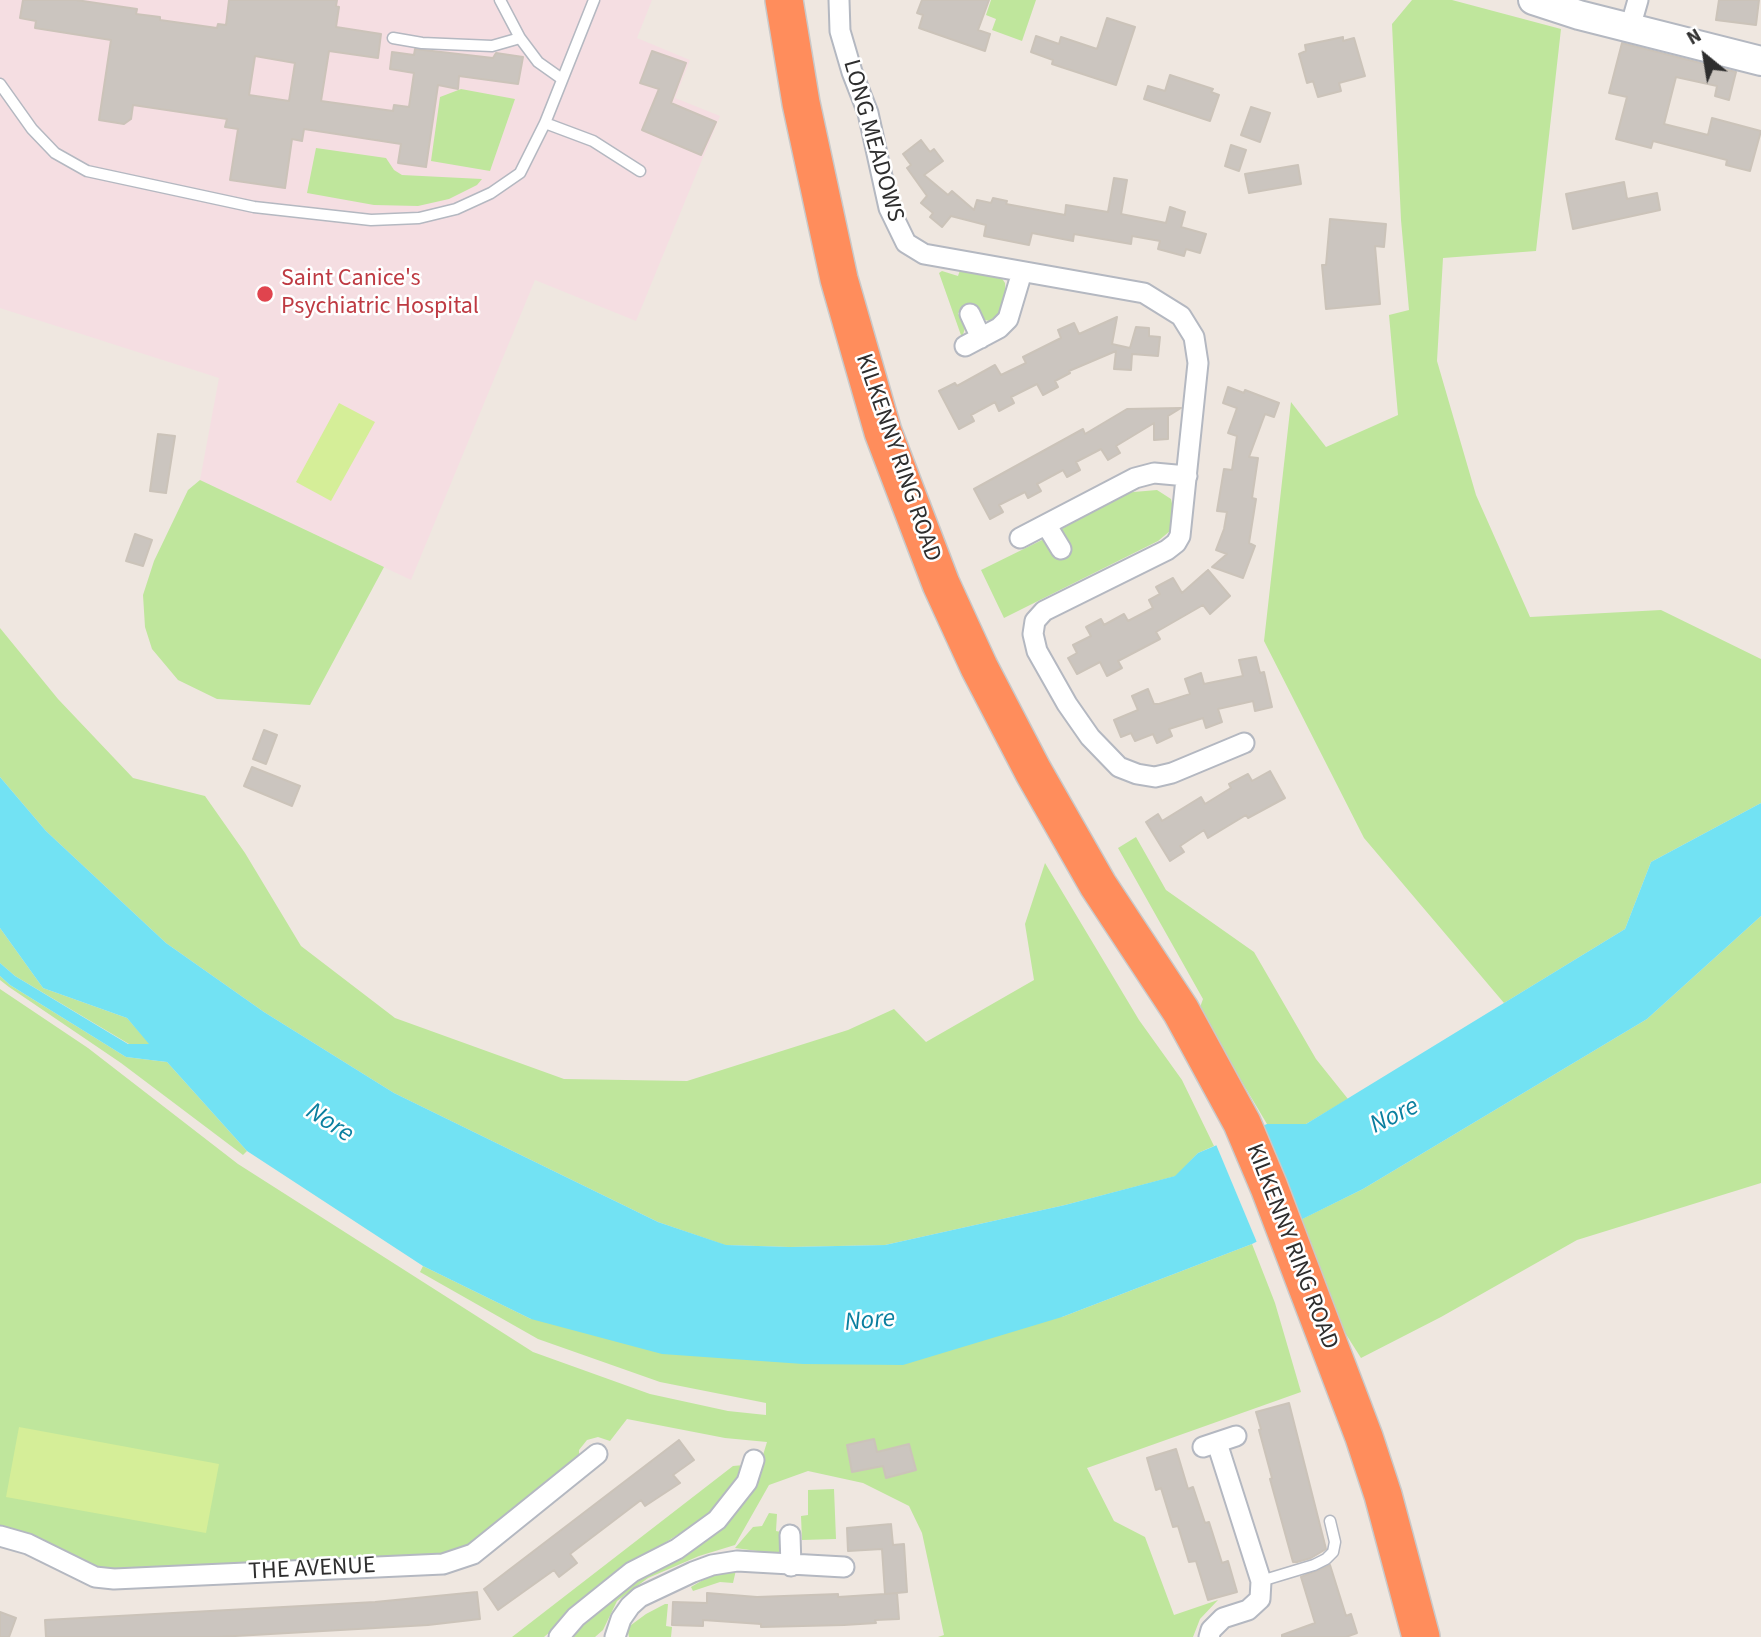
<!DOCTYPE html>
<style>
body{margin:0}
#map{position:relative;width:1761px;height:1637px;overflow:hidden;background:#efe7e0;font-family:"Source Sans 3",sans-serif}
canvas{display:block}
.north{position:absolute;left:1670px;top:21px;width:70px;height:70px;-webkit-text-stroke:5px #fff;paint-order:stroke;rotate:330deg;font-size:19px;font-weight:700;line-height:28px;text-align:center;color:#2e2e2e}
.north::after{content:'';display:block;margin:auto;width:24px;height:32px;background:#2e2e2e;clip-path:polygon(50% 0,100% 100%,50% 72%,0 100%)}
</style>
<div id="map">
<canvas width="1761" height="1637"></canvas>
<div class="north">N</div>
</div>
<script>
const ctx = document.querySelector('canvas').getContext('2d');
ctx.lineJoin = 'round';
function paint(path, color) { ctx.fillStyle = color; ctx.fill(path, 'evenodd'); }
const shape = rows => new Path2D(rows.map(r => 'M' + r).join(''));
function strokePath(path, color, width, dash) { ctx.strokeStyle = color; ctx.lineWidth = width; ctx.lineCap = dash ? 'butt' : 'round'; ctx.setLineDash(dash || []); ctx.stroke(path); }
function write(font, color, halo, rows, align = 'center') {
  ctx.font = font + ' "Source Sans 3",sans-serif'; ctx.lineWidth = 5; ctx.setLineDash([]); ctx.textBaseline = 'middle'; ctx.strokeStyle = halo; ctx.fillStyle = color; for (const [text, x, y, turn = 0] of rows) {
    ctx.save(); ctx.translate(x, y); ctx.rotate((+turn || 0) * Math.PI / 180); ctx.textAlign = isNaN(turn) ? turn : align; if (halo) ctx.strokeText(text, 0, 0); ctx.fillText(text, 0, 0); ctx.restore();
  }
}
paint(shape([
 [0,0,652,0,637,38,690,60,675,98,720,116,636,321,535,280,411,580,200,480,219,378,0,308]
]), '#f5dee2');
paint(shape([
 [991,0,1036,0,1022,41,992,30,996,19,986,15],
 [1412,0,1452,0,1561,29,1536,251,1443,258,1437,361,1476,495,1530,617,1661,610,1761,659,1761,803,1651,862,1625,929,1504,1003,1364,838,1264,641,1291,402,1326,447,1398,415,1389,315,1409,310,1401,220,1392,24],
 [461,89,515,99,490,171,431,161,440,97],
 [316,148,386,158,394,170,402,175,482,179,477,185,449,199,418,206,374,205,307,193],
 [961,267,1001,277,1005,283,1006,298,1005,308,994,322,981,319,973,306,958,313,965,328,962,338,939,273,942,271,958,276],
 [200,480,384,567,310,705,217,699,178,680,152,649,145,627,143,595,154,561,188,490],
 [1157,490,1171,499,1175,517,1170,531,1158,541,1004,618,981,570,1046,538,1058,560,1071,553,1060,530,1122,493],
 [0,628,58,699,133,778,205,796,245,853,301,946,395,1018,564,1079,687,1081,848,1030,894,1009,926,1042,1034,980,1025,924,1045,863,1139,1020,1182,1080,1214,1146,1198,1153,1176,1176,1065,1205,885,1245,790,1247,725,1245,658,1222,394,1093,264,1012,166,943,46,831,0,777],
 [1136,837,1166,890,1254,952,1316,1059,1348,1099,1306,1124,1267,1124,1199,1010,1203,999,1118,848],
 [1761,916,1761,1183,1577,1240,1441,1317,1361,1358,1342,1328,1300,1220,1363,1189,1647,1019],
 [0,928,43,988,127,1018,150,1044,129,1044,15,976,0,963],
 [0,976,10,985,126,1057,167,1062,247,1151,243,1155,121,1063,9,987,0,980],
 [0,989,88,1048,238,1164,533,1352,650,1394,728,1411,766,1415,766,1403,660,1382,538,1339,420,1272,423,1266,531,1319,1062,1317,1252,1244,1275,1303,1301,1392,1087,1468,1114,1521,1145,1537,1174,1615,1218,1600,1200,1619,1193,1637,938,1637,944,1635,922,1533,909,1506,863,1483,808,1471,769,1485,735,1545,699,1556,648,1578,617,1601,603,1630,595,1637,565,1637,755,1481,767,1442,725,1438,627,1419,610,1441,598,1437,587,1440,579,1450,579,1456,465,1549,436,1556,114,1572,96,1570,29,1535,0,1525],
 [744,1465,744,1480,725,1505,628,1566,544,1637,512,1637,733,1466],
 [834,1489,836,1539,802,1540,801,1516,808,1515,808,1490],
 [769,1513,777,1514,776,1531,781,1532,780,1551,777,1554,771,1557,765,1552,735,1548,753,1527,762,1526],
 [736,1570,733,1583,720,1582,693,1591,691,1587,718,1571],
 [665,1604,668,1604,666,1626,672,1627,671,1637,629,1637,627,1628,646,1614]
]), '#bfe69c');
paint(shape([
 [339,403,375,422,331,501,296,482],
 [19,1427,219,1464,206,1533,6,1497]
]), '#d5ee98');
paint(shape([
 [0,777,46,831,166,943,264,1012,394,1093,658,1222,726,1245,790,1247,885,1245,1065,1205,1175,1176,1198,1153,1267,1124,1306,1124,1625,929,1651,862,1761,803,1761,916,1647,1019,1363,1189,1252,1244,1062,1317,903,1365,803,1364,662,1354,531,1319,423,1266,247,1151,167,1062,126,1057,10,985,0,976,0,963,15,976,128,1044,149,1044,127,1018,43,988,0,928]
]), '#72e2f3');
paint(shape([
 [1259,1124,1300,1224,1258,1245,1215,1142]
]), '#efe7e0');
const building = shape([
 [23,0,76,0,137,9,136,14,160,17,160,20,217,28,218,24,226,25,229,0,337,0,336,6,339,7,336,27,381,34,378,58,329,51,321,101,393,111,394,105,409,107,414,73,390,69,392,52,414,55,415,49,493,58,496,53,523,57,518,84,459,76,458,89,438,85,426,167,398,163,401,144,304,129,302,141,292,139,285,188,230,180,238,129,225,127,227,119,133,105,131,119,124,124,99,120,111,40,35,28,36,21,20,18,23,0],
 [255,56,295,63,289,101,249,95,255,56],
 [922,0,989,0,978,30,990,34,985,51,919,28,923,15,917,13,922,0],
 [1719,0,1759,0,1756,25,1716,20,1719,0],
 [1107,18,1135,27,1116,85,1052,64,1053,60,1031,52,1036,36,1059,44,1061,37,1097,49,1107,18],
 [1343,37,1343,41,1354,38,1365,76,1339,83,1341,91,1318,97,1313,81,1307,83,1299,54,1306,51,1305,45,1343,37],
 [1622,43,1736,72,1729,100,1715,96,1717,86,1676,77,1664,124,1708,135,1712,118,1761,131,1750,171,1726,165,1727,160,1653,141,1651,148,1616,139,1627,97,1609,93,1622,43],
 [652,51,686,63,671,103,716,122,701,155,642,130,659,89,640,83,652,51],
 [1170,75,1213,89,1211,92,1219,95,1210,121,1144,99,1148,86,1165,91,1170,75],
 [1251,107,1270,113,1260,142,1241,135,1251,107],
 [921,140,930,152,934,149,943,161,924,175,948,195,952,191,974,210,977,200,991,203,993,198,1007,201,1006,204,1065,215,1066,205,1108,212,1114,178,1127,180,1121,214,1166,223,1170,207,1185,212,1181,227,1206,234,1200,253,1186,249,1184,256,1158,249,1160,241,1132,236,1131,244,1074,234,1073,241,1032,233,1029,245,984,236,986,225,951,216,942,227,930,217,933,213,921,203,927,196,907,168,911,165,903,154,921,140],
 [1231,145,1246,150,1239,171,1225,166,1231,145],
 [1298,165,1301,184,1249,193,1245,174,1298,165],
 [1624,182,1627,199,1657,193,1660,210,1573,229,1566,194,1624,182],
 [1330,219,1386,224,1384,247,1375,246,1380,304,1326,309,1322,265,1326,265,1330,219],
 [1117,317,1112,344,1130,348,1136,327,1149,328,1149,336,1160,337,1158,356,1132,354,1131,370,1114,369,1116,351,1069,371,1070,373,1055,381,1058,387,1043,395,1037,384,1011,397,1014,403,999,411,995,402,971,415,974,421,959,429,939,391,955,383,957,386,995,365,1001,375,1026,363,1023,357,1061,338,1058,330,1074,323,1079,334,1117,317],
 [1228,387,1244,393,1245,390,1279,403,1274,417,1265,414,1249,457,1258,458,1252,498,1256,499,1249,543,1255,546,1243,578,1212,567,1227,554,1216,550,1224,529,1227,512,1217,511,1224,469,1232,470,1237,436,1228,433,1237,408,1223,403,1228,387],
 [1181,408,1168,416,1168,439,1154,440,1154,423,1116,446,1120,453,1108,460,1101,449,1076,462,1080,470,1067,477,1063,470,1037,484,1041,491,1028,498,1025,492,999,505,1003,512,990,519,974,489,1083,429,1085,434,1127,409,1181,408],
 [158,434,175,436,166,493,150,491,158,434],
 [135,534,152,540,143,566,126,561,135,534],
 [1208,570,1230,596,1210,614,1203,605,1156,632,1160,639,1118,661,1122,668,1107,676,1100,662,1077,674,1068,658,1077,653,1073,645,1091,636,1086,627,1101,619,1104,625,1124,614,1128,621,1153,608,1149,600,1160,594,1156,587,1173,578,1182,593,1208,570],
 [1256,657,1260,673,1264,672,1272,707,1255,711,1253,701,1218,709,1222,722,1206,728,1203,718,1169,729,1172,736,1157,743,1153,734,1135,741,1131,733,1121,737,1114,720,1138,710,1132,696,1148,689,1154,704,1159,704,1190,694,1185,679,1201,673,1204,684,1243,676,1239,660,1256,657],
 [264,730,277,735,266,764,253,759,264,730],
 [252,767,300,786,292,806,244,786,252,767],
 [1270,771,1285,798,1248,818,1246,815,1208,838,1204,830,1180,846,1184,852,1170,861,1146,822,1158,814,1162,821,1201,797,1205,804,1231,788,1229,784,1248,774,1252,781,1270,771],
 [1289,1403,1326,1549,1311,1558,1297,1562,1293,1562,1270,1479,1272,1478,1259,1430,1261,1429,1256,1412,1289,1403],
 [874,1439,877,1452,909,1444,916,1470,886,1478,883,1466,852,1472,847,1445,874,1439],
 [679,1440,694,1460,673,1475,680,1483,645,1506,641,1500,570,1554,577,1563,559,1577,554,1570,498,1610,484,1589,679,1440],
 [1176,1449,1188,1489,1193,1487,1205,1523,1209,1522,1222,1563,1228,1561,1237,1592,1208,1600,1196,1561,1189,1562,1178,1526,1173,1527,1161,1488,1156,1490,1147,1458,1176,1449],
 [891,1524,893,1545,904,1544,907,1592,886,1594,897,1593,899,1619,875,1620,876,1623,844,1625,761,1627,761,1624,703,1620,703,1626,672,1625,673,1602,707,1603,707,1593,757,1597,838,1594,838,1597,885,1594,882,1549,848,1551,847,1528,891,1524],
 [1330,1565,1346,1616,1351,1614,1357,1633,1346,1637,1282,1637,1282,1635,1315,1623,1301,1577,1330,1565],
 [477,1592,480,1619,428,1625,218,1637,46,1637,45,1620,375,1602,477,1592],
 [0,1612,16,1618,9,1637,0,1637,0,1612]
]);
paint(building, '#cbc5bf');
strokePath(building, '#cbc3b9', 2);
const lane = shape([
 [500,0,520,38,538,62,562,79],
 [393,38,422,43,492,46,520,38],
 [0,84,32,129,55,153,87,171,254,207,371,220,419,218,456,209,491,193,520,173,545,123,594,0],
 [545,123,593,141,640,171],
 [1261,1581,1314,1565,1326,1559,1333,1552,1335,1542,1330,1521]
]);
const street = shape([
 [839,0,840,31,852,72,868,113,889,208,906,243,924,254,1144,293,1181,316,1194,337,1198,363,1180,536,1176,543,1167,550,1044,611,1035,621,1033,634,1037,651,1067,704,1090,737,1119,767,1137,774,1155,777,1172,773,1244,743],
 [1630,28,1638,0],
 [970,314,981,338],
 [965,346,999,328,1008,319,1022,272],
 [1047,526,1061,549],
 [1020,538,1135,478,1154,473,1187,476],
 [1203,1447,1236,1436],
 [790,1535,791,1566],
 [0,1536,28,1544,95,1577,114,1579,443,1564,473,1554,597,1454],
 [559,1637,576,1617,632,1572,677,1549,717,1520,747,1482,754,1460],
 [615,1637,621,1619,630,1606,640,1597,693,1572,712,1565,737,1561,844,1567],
 [1209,1637,1211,1630,1223,1618,1248,1610,1260,1599,1261,1581,1217,1443]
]);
const secondary = shape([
 [1533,0,1579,15,1761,61]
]);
const highway = shape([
 [784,0,801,103,839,279,883,432,941,584,979,667,1033,771,1098,885,1181,1011,1242,1123,1269,1187,1364,1437,1383,1495,1421,1637]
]);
strokePath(lane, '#b4b8c1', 13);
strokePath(street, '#b4b8c1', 23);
strokePath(secondary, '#b4b8c1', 32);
strokePath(highway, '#c9c9c9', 40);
strokePath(lane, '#fff', 10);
strokePath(street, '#fff', 19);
strokePath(secondary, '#fff', 28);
strokePath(highway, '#ff8d5c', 37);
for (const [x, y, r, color] of [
 [265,294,9,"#e0444e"]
]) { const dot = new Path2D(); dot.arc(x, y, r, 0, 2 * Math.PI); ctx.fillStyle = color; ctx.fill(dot); strokePath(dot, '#fff', 2.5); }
write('24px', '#2e2e2e', '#fff', [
 ["LONG MEADOWS",872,141,74],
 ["KILKENNY RING ROAD",897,458,71],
 ["KILKENNY RING ROAD",1291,1247,69],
 ["THE AVENUE",312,1570,-3]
]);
write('24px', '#be3a42', '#fff', [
 ["Saint Canice's",281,280],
 ["Psychiatric Hospital",281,308]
], 'left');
write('italic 26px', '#0a7f9f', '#fff', [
 ["Nore",1395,1117,-26],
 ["Nore",329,1124,33],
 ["Nore",870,1322,-5]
]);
</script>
